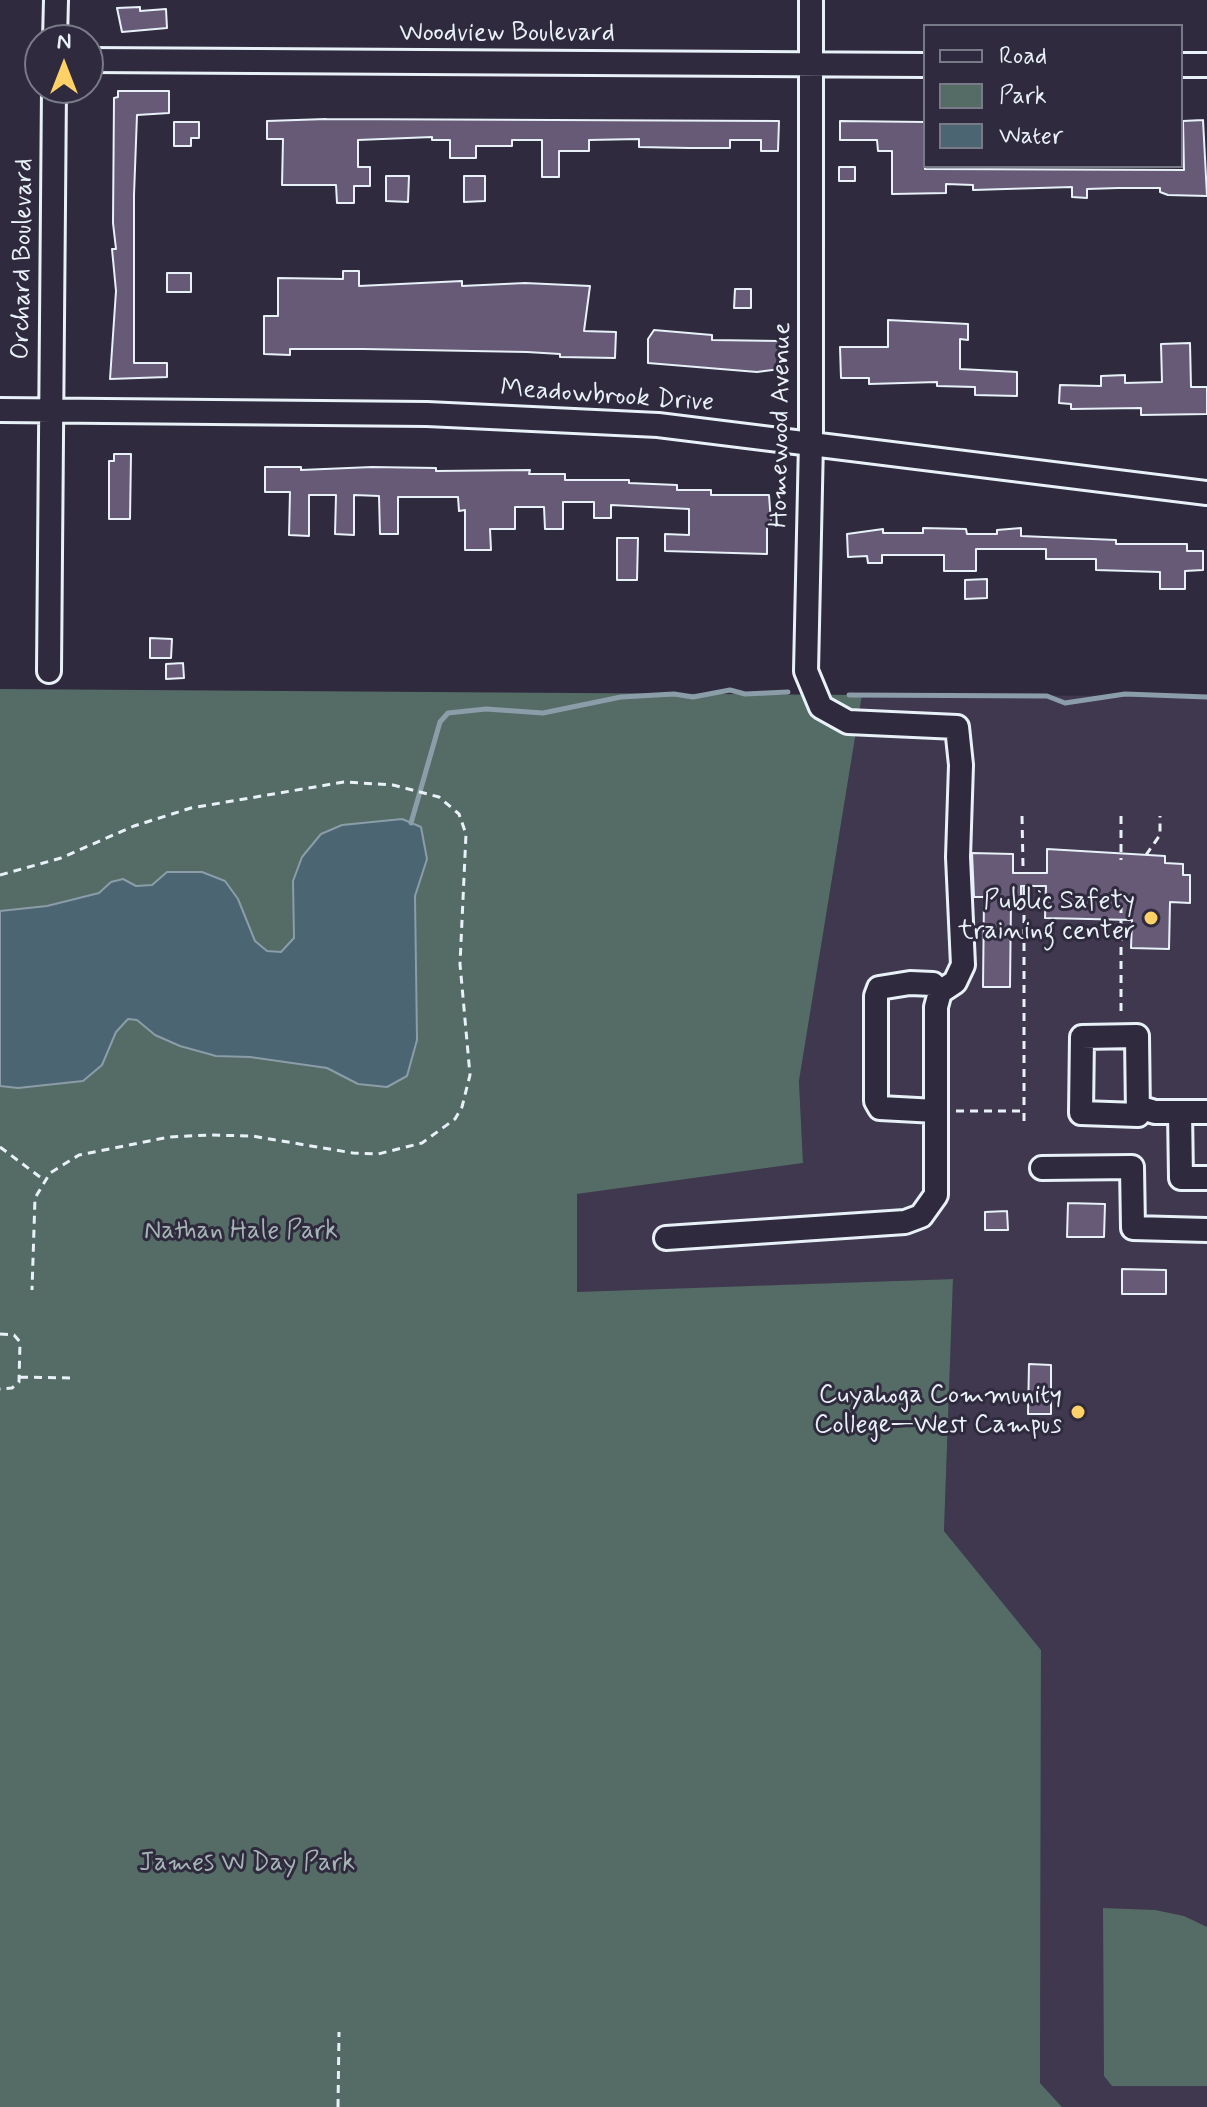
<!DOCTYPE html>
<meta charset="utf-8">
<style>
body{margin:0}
#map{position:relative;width:1207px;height:2107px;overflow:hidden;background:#2f2a3d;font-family:Mynerve,sans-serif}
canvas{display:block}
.legend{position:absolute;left:923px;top:24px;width:260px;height:144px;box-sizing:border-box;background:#2f2a3d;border:2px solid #797a88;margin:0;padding:10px 14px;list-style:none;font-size:24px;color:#e8f1f8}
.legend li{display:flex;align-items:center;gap:16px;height:40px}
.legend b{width:40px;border:2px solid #797a88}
.north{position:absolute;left:24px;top:24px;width:80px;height:80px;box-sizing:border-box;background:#2f2a3d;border:2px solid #797a88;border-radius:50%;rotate:0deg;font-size:22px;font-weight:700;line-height:32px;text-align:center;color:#e8f1f8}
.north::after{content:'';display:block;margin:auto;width:28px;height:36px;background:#ffd166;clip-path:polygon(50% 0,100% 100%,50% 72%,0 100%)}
</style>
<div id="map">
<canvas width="1207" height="2107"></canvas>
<ul class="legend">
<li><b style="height:10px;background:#2f2a3d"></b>Road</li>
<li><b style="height:22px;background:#546b66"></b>Park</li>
<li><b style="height:22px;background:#4c6573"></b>Water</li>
</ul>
<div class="north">N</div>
</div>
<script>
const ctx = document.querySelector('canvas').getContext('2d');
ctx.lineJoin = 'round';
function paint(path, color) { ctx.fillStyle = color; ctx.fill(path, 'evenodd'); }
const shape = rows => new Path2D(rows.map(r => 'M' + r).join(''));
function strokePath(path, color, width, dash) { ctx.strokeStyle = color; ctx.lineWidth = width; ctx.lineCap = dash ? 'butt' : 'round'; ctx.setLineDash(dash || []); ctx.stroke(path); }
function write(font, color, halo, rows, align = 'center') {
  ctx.font = font + ' Mynerve,sans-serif'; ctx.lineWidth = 6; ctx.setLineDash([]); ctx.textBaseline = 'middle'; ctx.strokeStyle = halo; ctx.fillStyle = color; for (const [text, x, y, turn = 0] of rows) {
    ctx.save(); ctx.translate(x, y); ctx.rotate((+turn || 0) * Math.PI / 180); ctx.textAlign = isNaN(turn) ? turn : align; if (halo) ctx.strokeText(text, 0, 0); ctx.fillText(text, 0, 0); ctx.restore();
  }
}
paint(shape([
 [862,695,1207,696,1207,2107,1062,2107,1040,2083,1041,1650,944,1531,953,1279,577,1293,576,1194,803,1163,799,1081]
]), '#40384e');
paint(shape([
 [0,689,862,695,799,1081,803,1163,577,1194,577,1292,953,1279,944,1531,1041,1650,1040,2083,1062,2107,0,2107],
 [1103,1908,1155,1910,1184,1916,1207,1927,1207,2086,1112,2086,1104,2076]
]), '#546b66');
const water = shape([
 [402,819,421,827,427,859,415,896,417,1040,407,1076,387,1087,358,1084,327,1068,250,1057,216,1056,180,1046,155,1035,137,1020,128,1019,116,1032,102,1065,83,1081,18,1088,0,1086,0,911,47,906,99,893,111,882,123,879,136,886,152,885,167,872,202,872,225,881,238,899,255,941,267,951,281,952,294,938,293,881,302,857,321,834,342,825,402,819]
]);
paint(water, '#4c6573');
strokePath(water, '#8a9da8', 2);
strokePath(shape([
 [849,695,1047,696,1065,703,1125,694,1207,697],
 [411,823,440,722,448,713,486,709,543,713,621,697,674,694,693,697,730,690,745,694,788,692]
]), '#8a9da8', 5);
const building = shape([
 [140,7,140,11,166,9,167,28,122,32,117,8,140,7],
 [118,91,169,91,169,113,137,115,134,195,134,363,167,363,167,377,110,379,116,291,112,249,116,249,113,223,114,98,118,97,118,91],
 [326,119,779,121,778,151,761,151,761,140,730,140,730,148,689,148,639,147,639,139,589,140,589,151,559,151,559,177,542,177,542,140,512,140,512,146,476,146,476,158,450,158,450,140,432,140,432,137,358,140,358,167,370,167,370,186,354,186,354,203,337,203,336,185,282,185,283,139,267,139,267,121,326,119],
 [1203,120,1207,196,1168,195,1160,192,1160,188,1118,188,1087,189,1087,198,1072,197,1072,187,973,190,973,185,946,184,946,193,892,194,892,151,878,151,877,140,840,140,840,121,925,122,925,169,1184,170,1183,121,1203,120],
 [174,122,199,122,199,138,191,138,191,146,174,146,174,122],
 [839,167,855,167,855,181,839,181,839,167],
 [386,176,409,176,408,202,386,201,386,176],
 [464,176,485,176,485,201,464,202,464,176],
 [343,271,359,271,359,286,462,281,462,286,525,283,590,286,584,331,616,332,615,358,560,357,560,354,527,352,363,349,290,349,290,355,264,354,264,316,278,316,278,278,343,279,343,271],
 [167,273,191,273,191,292,167,292,167,273],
 [735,289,751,289,751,308,734,308,735,289],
 [888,320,968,324,968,340,960,339,960,369,1017,372,1017,396,975,395,975,387,937,386,937,382,869,384,869,378,841,378,840,347,888,347,888,320],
 [654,330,712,335,712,340,780,341,780,369,757,372,648,363,648,339,654,330],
 [1190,343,1191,387,1207,387,1207,414,1141,415,1141,408,1071,409,1071,404,1059,403,1060,385,1101,386,1101,376,1125,375,1125,383,1162,382,1161,344,1190,343],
 [114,454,131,454,130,519,109,519,109,461,114,461,114,454],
 [265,467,301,467,301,470,372,467,436,468,436,471,530,470,529,474,565,474,565,480,629,480,629,483,677,485,677,490,711,490,711,495,769,495,771,522,767,522,767,554,665,551,665,534,689,535,689,509,611,505,611,518,594,518,594,502,563,502,563,529,545,529,544,507,515,507,515,529,490,529,491,550,465,550,465,510,459,511,458,497,398,497,398,534,380,534,379,496,354,495,354,535,335,534,336,495,309,495,309,536,289,535,290,492,265,492,265,467],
 [923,528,966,529,967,534,997,534,997,530,1021,528,1021,536,1116,540,1116,544,1187,544,1187,551,1203,551,1203,570,1185,571,1185,589,1160,589,1160,572,1096,570,1096,559,1046,559,1046,549,976,549,976,571,944,571,944,555,882,555,882,563,868,563,867,556,848,557,847,534,883,529,883,533,923,533,923,528],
 [617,538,638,538,637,580,617,580,617,538],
 [987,579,987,598,965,599,965,580,987,579],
 [150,638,172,639,171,658,150,658,150,638],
 [183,663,184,678,166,679,166,664,183,663],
 [1047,849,1165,856,1165,863,1183,864,1183,875,1190,875,1190,903,1170,902,1169,949,1131,948,1132,920,1045,918,1046,886,1021,886,1021,897,1011,900,1010,987,983,987,984,897,974,897,972,853,1013,854,1013,873,1047,873,1047,849],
 [1068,1203,1105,1204,1104,1237,1067,1237,1068,1203],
 [1007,1211,1008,1230,985,1230,985,1212,1007,1211],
 [1122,1269,1166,1270,1166,1294,1122,1294,1122,1269],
 [1029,1364,1051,1365,1051,1414,1028,1414,1029,1364]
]);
paint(building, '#665a77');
strokePath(building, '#e8f1f8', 2);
const minor = shape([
 [55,40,56,0],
 [88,60,925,65],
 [1181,65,1207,65],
 [0,410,427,414,658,425,1207,493],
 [49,671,54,88],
 [1137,1036,1138,1115,1081,1113,1082,1037,1137,1036],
 [1138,1107,1155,1112,1207,1112],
 [936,1111,880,1108,876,1101,876,996,879,988,910,983,933,984,940,992],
 [1180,1112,1181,1178,1207,1178],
 [1042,1168,1132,1167,1133,1228,1207,1230],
 [666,1238,905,1222,921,1216,936,1195,936,1007,940,992,955,982,963,965,958,857,961,765,957,727,848,722,821,707,806,671,811,442,811,0]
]);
strokePath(minor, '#e8f1f8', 28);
strokePath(shape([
 [1022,816,1023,866],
 [1121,816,1121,860],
 [1146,855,1160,835,1160,816],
 [0,875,61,858,134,826,191,808,344,782,393,785,439,797,459,814,466,834,460,964,470,1075,462,1107,455,1119,422,1143,378,1154,353,1153,252,1136,209,1135,169,1137,79,1155,50,1173,35,1198,32,1290],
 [1024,887,1024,1111],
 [1121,905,1121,1017],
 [956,1111,1024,1111,1024,1125],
 [0,1147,44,1180],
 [0,1334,14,1335,20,1342,19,1382,12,1388,0,1389],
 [20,1377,76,1378],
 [338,2107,339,2032]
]), '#e8f1f8', 3, [8, 6]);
strokePath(minor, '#2f2a3d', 22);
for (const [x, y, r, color] of [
 [1151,918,8,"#ffd166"],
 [1078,1412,8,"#ffd166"]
]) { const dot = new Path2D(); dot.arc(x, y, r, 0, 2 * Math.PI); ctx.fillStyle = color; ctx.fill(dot); strokePath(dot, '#2f2a3d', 3); }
write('26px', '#e8f1f8', '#2f2a3d', [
 ["Woodview Boulevard",507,35],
 ["Orchard Boulevard",24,259,-89],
 ["Meadowbrook Drive",607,397,4],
 ["Homewood Avenue",782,425,-89]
]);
write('26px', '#e8f1f8', '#2f2a3d', [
 ["Public Safety",1135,903],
 ["training center",1135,933],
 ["Cuyahoga Community",1062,1397],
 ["College—West Campus",1062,1427]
], 'right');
write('26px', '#a5b5b6', '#2f2a3d', [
 ["Nathan Hale Park",241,1233],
 ["James W Day Park",247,1865]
]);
</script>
